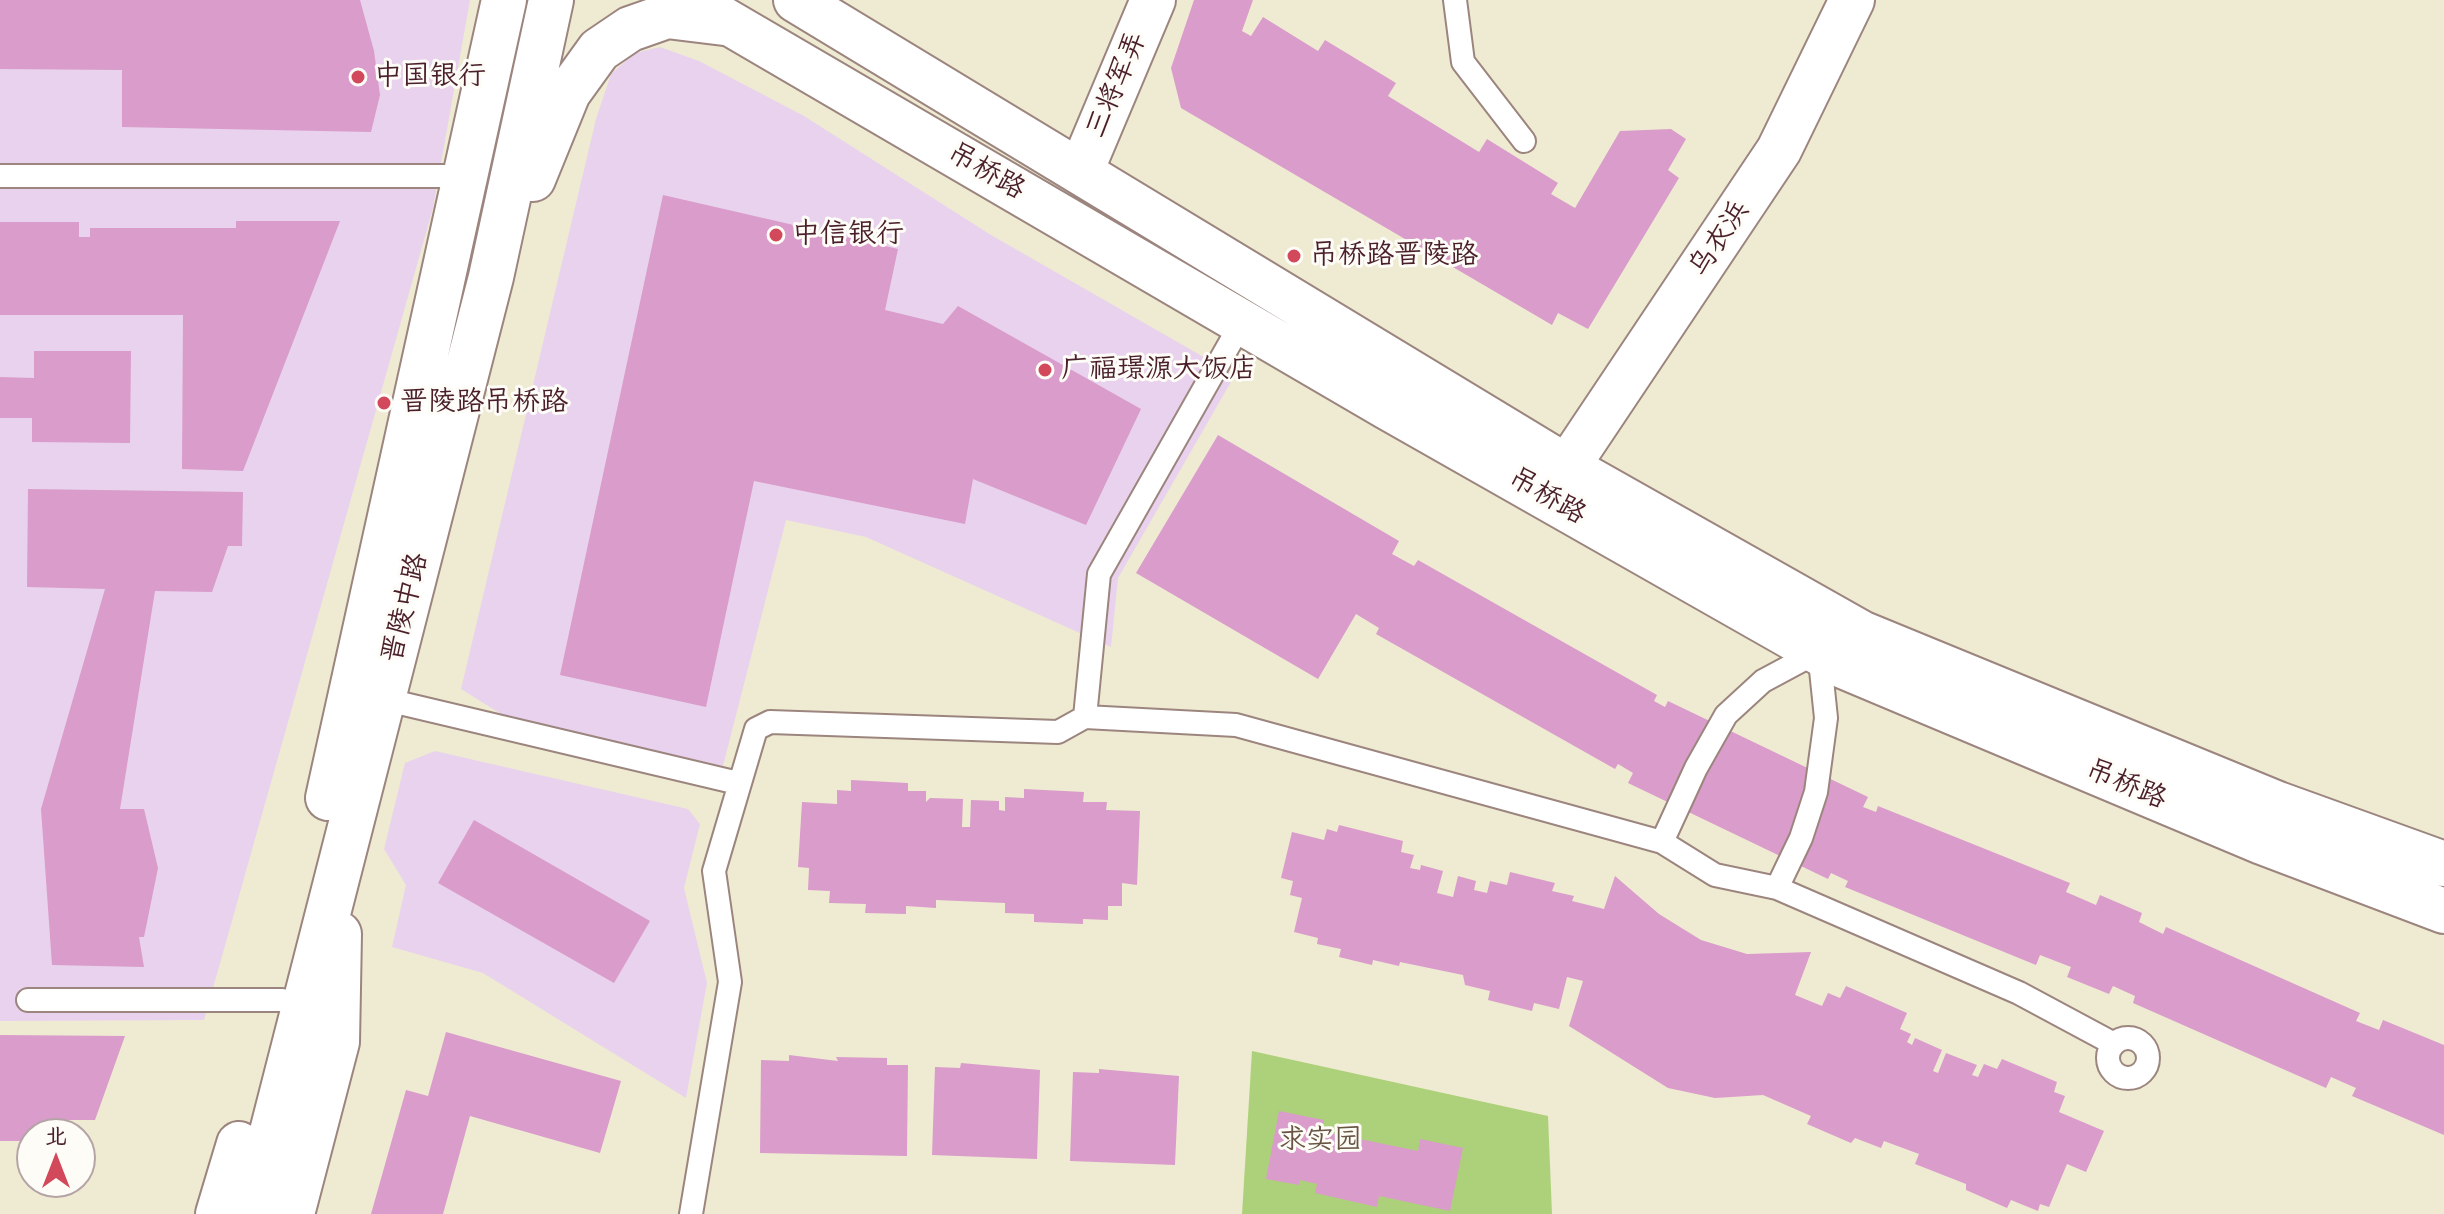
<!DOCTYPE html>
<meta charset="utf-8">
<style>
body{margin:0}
#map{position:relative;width:2444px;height:1214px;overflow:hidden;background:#efebd2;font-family:Pangolin,"LXGW WenKai TC",sans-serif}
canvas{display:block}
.north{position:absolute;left:16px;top:1118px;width:80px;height:80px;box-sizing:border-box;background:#fdfcf7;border:2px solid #b5a4a5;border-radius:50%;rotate:0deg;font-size:22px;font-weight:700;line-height:32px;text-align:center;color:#4a1f2b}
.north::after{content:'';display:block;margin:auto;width:28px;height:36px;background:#d1495b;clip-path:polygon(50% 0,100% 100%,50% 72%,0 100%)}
</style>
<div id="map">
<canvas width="2444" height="1214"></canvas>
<div class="north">北</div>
</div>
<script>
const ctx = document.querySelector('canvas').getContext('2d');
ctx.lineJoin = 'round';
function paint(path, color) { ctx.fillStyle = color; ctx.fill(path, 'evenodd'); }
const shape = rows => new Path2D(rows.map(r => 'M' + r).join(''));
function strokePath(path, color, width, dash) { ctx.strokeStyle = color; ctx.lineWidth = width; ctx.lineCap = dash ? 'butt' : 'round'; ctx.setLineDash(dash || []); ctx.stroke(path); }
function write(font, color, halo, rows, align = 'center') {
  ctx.font = font + ' Pangolin,"LXGW WenKai TC",sans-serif'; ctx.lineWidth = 6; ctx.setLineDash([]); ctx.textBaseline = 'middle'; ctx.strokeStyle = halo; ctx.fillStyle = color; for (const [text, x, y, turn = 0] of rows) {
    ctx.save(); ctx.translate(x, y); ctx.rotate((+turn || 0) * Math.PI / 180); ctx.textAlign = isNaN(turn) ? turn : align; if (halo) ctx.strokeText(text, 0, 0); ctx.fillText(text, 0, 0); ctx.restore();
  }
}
paint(shape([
 [0,0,470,0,433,208,204,1020,0,1021],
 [660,47,699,61,804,116,991,235,1235,375,1118,578,1111,647,866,537,786,520,723,766,509,719,461,689,596,119,611,74,635,53],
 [435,751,688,809,700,824,684,888,707,983,686,1098,483,973,392,947,406,885,384,849,405,763]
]), '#e9d2ed');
paint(shape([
 [1252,1051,1548,1116,1552,1214,1242,1214]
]), '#add17a');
paint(shape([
 [0,0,360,0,374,51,380,95,371,132,122,127,122,70,0,69],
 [1194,0,1253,0,1242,31,1251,36,1263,17,1318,51,1325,40,1396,83,1388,96,1479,152,1487,139,1558,183,1551,194,1575,208,1620,131,1671,129,1686,139,1668,170,1679,178,1588,329,1558,313,1552,325,1181,108,1171,68],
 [663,195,898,249,885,310,943,324,958,306,1141,409,1086,525,973,479,965,524,754,481,706,707,560,675],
 [236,221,340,221,243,471,182,469,183,315,0,315,0,222,79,222,79,237,90,237,90,228,236,228],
 [34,351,131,351,130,443,32,442,32,418,0,418,0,377,34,378],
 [1218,435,1399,541,1392,554,1414,566,1418,560,1657,695,1654,701,1665,707,1668,701,1868,797,1863,807,1876,812,1878,806,2070,883,2066,892,2096,905,2100,895,2142,913,2139,922,2163,934,2166,927,2360,1013,2356,1021,2379,1030,2383,1020,2444,1045,2444,1135,2352,1096,2356,1088,2331,1077,2326,1088,2133,1003,2135,996,2113,986,2109,994,2067,977,2071,967,2040,955,2036,965,1845,887,1848,881,1831,873,1828,879,1628,783,1633,773,1618,764,1615,769,1376,634,1379,628,1356,614,1318,679,1136,573],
 [28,489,243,492,242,546,228,546,212,592,155,591,120,809,144,809,158,868,144,937,139,937,144,967,52,965,41,809,105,589,27,587],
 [851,780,908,783,908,791,926,791,926,802,930,798,963,799,962,827,970,827,971,800,999,801,999,810,1005,811,1005,797,1024,798,1024,789,1084,792,1083,802,1107,802,1106,810,1140,811,1137,885,1122,883,1122,906,1108,906,1108,920,1083,919,1083,924,1034,922,1034,914,1005,913,1005,903,936,900,936,908,906,906,906,914,865,913,866,904,829,903,830,891,808,890,809,868,798,867,802,802,837,804,837,790,851,791],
 [474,820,650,921,614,983,438,883],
 [1339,825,1403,841,1401,852,1414,855,1410,868,1420,870,1421,865,1443,871,1437,893,1453,897,1458,876,1476,881,1474,890,1487,893,1490,881,1507,885,1510,872,1555,883,1552,891,1574,896,1572,901,1604,909,1615,876,1659,914,1701,940,1747,954,1811,952,1795,995,1822,1006,1828,993,1840,998,1846,986,1907,1013,1900,1029,1911,1034,1907,1042,1912,1045,1915,1038,1942,1050,1933,1071,1938,1073,1946,1053,1977,1065,1972,1075,1978,1077,1984,1064,1997,1069,2002,1059,2057,1082,2054,1092,2065,1096,2059,1112,2104,1131,2086,1172,2067,1164,2049,1207,2040,1204,2038,1211,2011,1200,2007,1208,1966,1190,1966,1184,1915,1164,1919,1154,1884,1141,1881,1148,1855,1138,1851,1143,1807,1124,1811,1116,1763,1095,1715,1098,1668,1088,1569,1026,1583,981,1567,977,1559,1009,1534,1003,1532,1011,1488,1000,1490,991,1465,985,1463,975,1400,962,1399,966,1373,960,1372,965,1339,957,1341,949,1317,944,1318,938,1294,932,1302,898,1290,895,1293,881,1281,878,1292,832,1324,840,1327,829,1337,832],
 [446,1032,621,1081,600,1153,470,1116,443,1214,371,1214,406,1090,428,1096],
 [0,1035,125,1036,95,1120,63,1120,63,1134,32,1134,32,1141,0,1141],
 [789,1055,838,1061,836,1057,887,1058,887,1065,908,1065,907,1156,760,1153,761,1060,789,1061],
 [961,1063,1040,1070,1037,1159,932,1155,935,1067,960,1068],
 [1099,1069,1179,1076,1175,1165,1070,1161,1073,1072,1099,1073],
 [1279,1111,1324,1120,1321,1131,1418,1151,1420,1139,1463,1148,1450,1211,1379,1196,1377,1207,1315,1193,1317,1184,1300,1180,1299,1185,1266,1179]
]), '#d99ccb');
const lane = shape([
 [1455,0,1463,62,1524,141],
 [0,176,468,176],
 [383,699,738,783],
 [1085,717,1236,725,1662,842,1715,875,1777,888,2019,993,2114,1044],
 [1662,842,1696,768,1726,715,1763,681,1819,651,1826,718,1816,792,1801,838,1777,888],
 [28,1000,282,1000],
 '2108 1058a20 20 0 1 1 40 0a20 20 0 1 1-40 0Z',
 [691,1214,730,982,714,871,756,729,770,722,1058,732,1085,717,1099,574,1242,322]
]);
const street = shape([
 [1081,171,1153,0],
 [1567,467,1779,150,1852,0]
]);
const secondary = shape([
 [690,0,1387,407,1843,666,2262,842,2444,911],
 [796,0,1567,467,1861,633,2278,804,2444,864],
 [533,179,568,93,599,50,630,29,667,16,724,23],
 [328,798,504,0],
 [218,1214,239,1144],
 [251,1214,491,277,551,0],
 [292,1214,337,1042,339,934]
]);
strokePath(lane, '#9c857e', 26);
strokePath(street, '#9c857e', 48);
strokePath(secondary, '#9c857e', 48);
strokePath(lane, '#fff', 22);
strokePath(street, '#fff', 44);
strokePath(secondary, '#fff', 44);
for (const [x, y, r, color] of [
 [358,77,8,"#d1495b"],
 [776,235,8,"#d1495b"],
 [1294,256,8,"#d1495b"],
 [1045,370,8,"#d1495b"],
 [384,403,8,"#d1495b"]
]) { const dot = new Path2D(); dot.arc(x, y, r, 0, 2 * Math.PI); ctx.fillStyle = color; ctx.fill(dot); strokePath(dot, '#fdfcf7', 3); }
write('28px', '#4a1f2b', '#fdfcf7', [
 ["中国银行",374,77],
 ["中信银行",792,235],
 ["吊桥路晋陵路",1310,256],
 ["广福璟源大饭店",1061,370],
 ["晋陵路吊桥路",400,403]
], 'left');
write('28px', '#4a1f2b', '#fdfcf7', [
 ["三将军弄",1117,85,-67],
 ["吊桥路",986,172,30],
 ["乌衣浜",1720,239,-56],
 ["吊桥路",1547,497,30],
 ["晋陵中路",406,608,-76],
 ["吊桥路",2126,785,23]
]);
write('28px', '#685443', '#fdfcf7', [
 ["求实园",1320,1141]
]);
</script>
